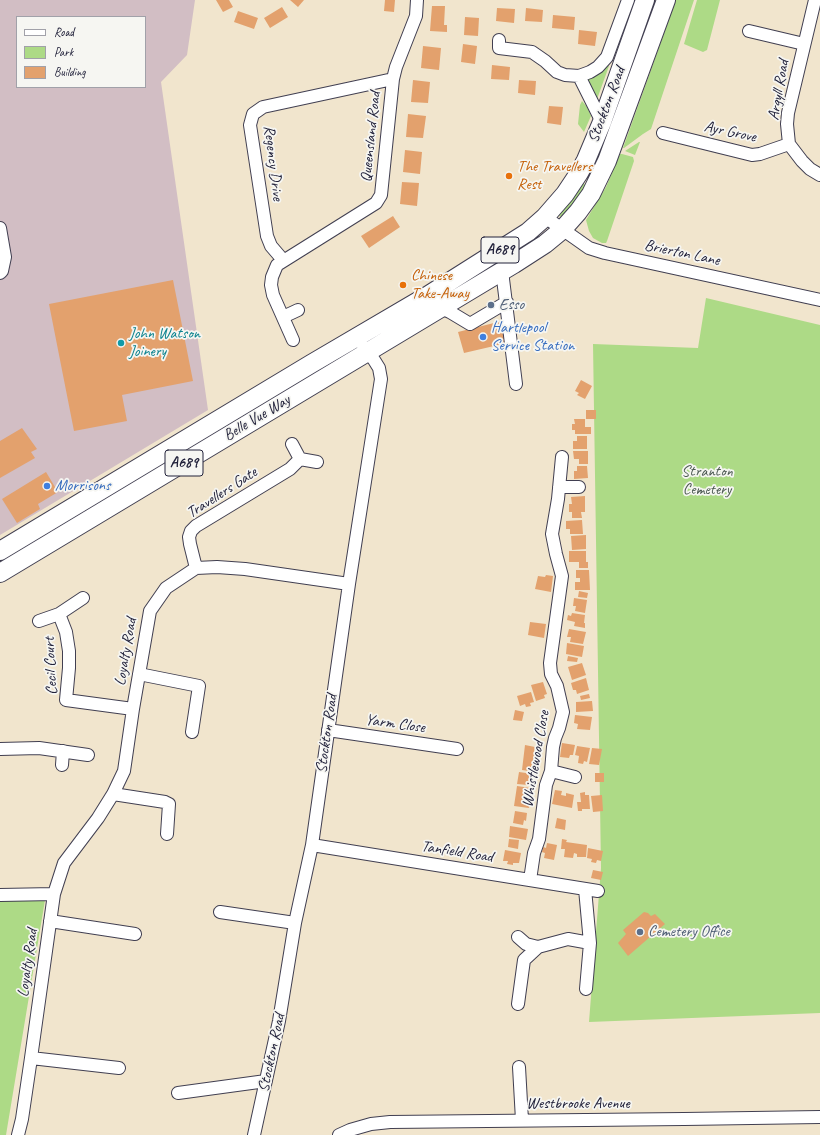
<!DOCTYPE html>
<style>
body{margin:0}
#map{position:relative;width:820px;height:1135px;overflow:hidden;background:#f1e5cd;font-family:Caveat,sans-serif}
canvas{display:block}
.legend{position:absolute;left:16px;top:16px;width:130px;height:72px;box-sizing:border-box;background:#f6f6f2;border:1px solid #a1a1a9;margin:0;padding:5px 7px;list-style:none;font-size:12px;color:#22223b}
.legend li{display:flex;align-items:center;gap:8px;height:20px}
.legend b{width:20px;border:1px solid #a1a1a9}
</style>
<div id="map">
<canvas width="820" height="1135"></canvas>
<ul class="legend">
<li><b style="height:5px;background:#fff"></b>Road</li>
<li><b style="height:11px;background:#adda86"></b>Park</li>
<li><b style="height:11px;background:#e3a16d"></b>Building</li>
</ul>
</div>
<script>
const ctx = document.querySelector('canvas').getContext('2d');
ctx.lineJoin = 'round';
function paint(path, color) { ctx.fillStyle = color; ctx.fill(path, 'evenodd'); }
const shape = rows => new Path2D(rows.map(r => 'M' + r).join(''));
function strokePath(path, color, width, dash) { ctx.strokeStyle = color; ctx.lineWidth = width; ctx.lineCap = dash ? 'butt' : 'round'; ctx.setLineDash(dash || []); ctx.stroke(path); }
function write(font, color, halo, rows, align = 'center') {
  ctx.font = font + ' Caveat,sans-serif'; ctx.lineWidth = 3.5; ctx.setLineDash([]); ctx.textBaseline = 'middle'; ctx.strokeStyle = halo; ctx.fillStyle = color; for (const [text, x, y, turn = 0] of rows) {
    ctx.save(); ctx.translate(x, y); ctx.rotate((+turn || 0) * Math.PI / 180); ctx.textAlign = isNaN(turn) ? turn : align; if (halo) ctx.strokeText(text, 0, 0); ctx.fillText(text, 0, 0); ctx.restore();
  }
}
paint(shape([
 [0,0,195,0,187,55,161,82,208,410,0,535],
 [17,17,145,17,145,87,17,87]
]), '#d2bec4');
paint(shape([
 [676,0,694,0,651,129,643,134,624,148,623,148],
 [697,0,720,0,707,50,703,52,684,44],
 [608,65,609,66,596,102,583,78],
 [582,101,587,107,591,116,584,132,578,124,580,105],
 [639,142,640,142,635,155,625,151],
 [620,154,622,154,633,157,634,161,607,241,606,243,602,243,593,238,589,231,586,220,606,187],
 [583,182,585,185,585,188,564,215,562,217,559,216,559,214,560,210,563,211,566,207,563,205,576,189,579,190,582,186,579,184],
 [706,298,820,325,820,1013,589,1022,601,868,593,344,698,348],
 [45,900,6,1135,0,1135,0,901]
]), '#adda86');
paint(shape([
 [216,0,229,0,233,7,223,12],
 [290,0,304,0,298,7],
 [385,0,395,0,394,12,384,11],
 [432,6,445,6,444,25,447,25,447,32,430,31],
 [282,7,288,17,270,28,264,18],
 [497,8,515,9,514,23,496,21],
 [526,8,543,10,542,22,525,21],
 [238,11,258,18,254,29,234,22],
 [553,15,575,17,574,30,552,28],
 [465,17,479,18,478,36,464,35],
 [579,30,597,32,595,46,578,44],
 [463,44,477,46,475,64,461,62],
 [423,46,441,48,439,70,421,68],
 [492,65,510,67,509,80,491,79],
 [413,80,430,82,428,103,411,102],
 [519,80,536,81,535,95,518,93],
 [549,106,563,107,561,125,547,123],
 [408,114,426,116,423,138,406,137],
 [405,150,422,152,420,174,403,172],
 [402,182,419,183,417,206,400,204],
 [393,216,400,227,369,248,361,236],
 [173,280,193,381,122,395,127,421,74,431,49,304],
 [502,321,507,343,464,353,458,332],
 [581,380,592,386,585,399,577,395,579,393,575,391],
 [586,410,596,410,596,419,586,419],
 [574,419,585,419,585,427,591,427,591,434,575,434,575,430,572,430,572,424,575,424],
 [22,428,37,449,31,452,35,458,0,478,0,441],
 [577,436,587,436,587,449,573,449,573,441,577,441],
 [573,451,588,451,588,464,579,464,579,459,574,459],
 [577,466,587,466,588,478,574,479,574,471,577,471],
 [46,472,58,492,38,504,40,509,17,523,2,499],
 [585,496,585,512,581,512,582,518,572,518,572,512,569,512,569,504,572,504,571,497],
 [582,520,583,534,570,534,570,529,566,529,566,521],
 [586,535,586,549,572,550,571,536],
 [569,551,586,551,586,562,588,562,588,568,579,568,579,562,569,562],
 [576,570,589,570,590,590,575,590,575,582,580,582,580,578,576,578],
 [546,575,553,576,551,592,535,589,538,576,545,577],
 [579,591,588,593,587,598,578,597],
 [574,598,587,600,585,613,575,611,576,606,573,606],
 [572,613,585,615,584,623,585,623,585,628,574,626,575,622,567,620,568,615,571,616],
 [530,622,546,624,544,638,528,635],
 [569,629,586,632,583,644,570,642,571,637,567,637],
 [567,643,584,646,582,657,566,654],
 [568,656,578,658,577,662,567,661],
 [582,663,586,675,572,680,568,667],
 [586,678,589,690,577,694,576,690,573,690,571,683],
 [543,682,547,694,544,695,545,698,536,701,531,685],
 [531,692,534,702,530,703,531,706,526,707,525,704,520,706,517,696],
 [589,694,590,698,581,700,580,696],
 [592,701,593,711,576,712,576,702],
 [515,710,524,712,522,721,513,720],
 [575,715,592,717,590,730,577,729,578,724,574,723],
 [562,743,575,745,573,755,570,755,569,758,560,757],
 [525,745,535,747,534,751,541,752,539,761,534,760,534,764,537,765,536,772,522,770],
 [577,746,590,748,587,762,584,761,583,764,578,763,579,756,575,755],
 [592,748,602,749,599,765,589,764],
 [519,772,533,774,532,781,529,781,528,785,517,784],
 [595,773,604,773,604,782,595,782],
 [517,786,531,788,529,796,526,795,526,800,531,801,529,808,514,806],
 [555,790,562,791,561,795,566,796,566,793,574,795,572,808,552,804],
 [585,792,585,795,589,795,590,809,582,809,582,811,578,811,577,802,581,802,580,793],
 [602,795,603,811,593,812,591,796],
 [515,811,527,813,526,821,524,820,523,825,513,823],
 [557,818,566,820,565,830,555,828],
 [510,826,528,829,526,840,509,837],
 [509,839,519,840,518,849,508,847],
 [562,839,567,840,566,842,587,845,586,857,577,857,577,854,574,853,573,858,564,857,565,849,561,849],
 [547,843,557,845,554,860,544,858,545,853,542,852,543,847,546,848],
 [588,848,603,851,601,861,597,860,596,863,591,862,592,859,587,858],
 [505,850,521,853,519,863,513,863,513,865,507,864,508,861,503,861],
 [593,870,603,872,601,880,591,878],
 [644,912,648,913,651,916,655,914,665,924,628,956,618,943,626,934,623,930]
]), '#e3a16d');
const minor = shape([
 [815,0,788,113,787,124,789,144,802,161,810,169,820,175],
 [749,31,804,44],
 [499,40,499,48,532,52,545,61,557,72,565,75,579,76,590,72,598,67,607,57,628,0],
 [579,76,602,122],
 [663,133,752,155,760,154,789,144],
 [545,217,589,248,605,253,820,300],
 [0,228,5,257,2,271,0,273],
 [283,260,271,246,267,236,250,125,253,114,263,107,393,79],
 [502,271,516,384],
 [441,308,450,312,470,324,507,302],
 [283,317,298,310],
 [293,340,273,295,271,285,272,277,277,265,376,203,381,195,393,79,396,67,416,16,417,0],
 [292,444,300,459,317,462],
 [559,487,579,487],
 [196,568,190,544,189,537,191,531,196,526,290,469,300,459],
 [59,614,66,632,69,651,69,668,66,700,133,709],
 [39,621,59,614,83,598],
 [139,674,199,686,192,732],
 [328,730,457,749],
 [0,749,39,748,88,755],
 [62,765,63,751],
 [551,771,575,777],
 [113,794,165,802,169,804,167,834],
 [312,845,598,891],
 [530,880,534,853,539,839,546,785,551,771,553,747,555,738,559,728,563,712,557,686,551,674,550,663,562,576,556,554,552,534,558,499,562,457],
 [585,889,590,943,586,989],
 [0,895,54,894],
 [220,912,295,923],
 [50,921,135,934],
 [518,937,526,944,538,947],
 [518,1004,524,960,538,947,568,939,590,943],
 [31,1058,119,1068],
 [519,1067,522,1120],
 [178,1093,266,1081],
 [18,1135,22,1119,31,1058,54,894,64,863,98,818,113,794,124,771,133,709,150,611,166,588,196,568,217,567,245,569,349,584],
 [254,1135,279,1021,295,923,312,845,349,584,381,379,379,368,374,360,363,346],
 [339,1135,350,1130,371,1124,390,1122,684,1119,820,1117]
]);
const highway = shape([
 [0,551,311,364,427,296,528,232,545,217,565,194,579,173,586,160,602,122,645,0],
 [0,573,514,264,545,244,562,230,578,212,591,194,607,161,666,0]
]);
strokePath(minor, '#413f51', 14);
strokePath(highway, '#413f51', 20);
strokePath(minor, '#fff', 12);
strokePath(highway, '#fff', 18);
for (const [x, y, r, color] of [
 [509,176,4,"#e8710a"],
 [403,285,4,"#e8710a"],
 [491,305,4,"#5c6f8a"],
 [483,337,4,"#3f7fe0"],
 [121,343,4,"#0f9aa8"],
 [47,486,4,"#3f7fe0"],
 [640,932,4,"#5c6f8a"]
]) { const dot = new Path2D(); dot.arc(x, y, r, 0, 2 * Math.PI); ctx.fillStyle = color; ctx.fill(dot); strokePath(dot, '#f6f6f2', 1.5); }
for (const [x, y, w] of [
 [500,250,38],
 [184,463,38]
]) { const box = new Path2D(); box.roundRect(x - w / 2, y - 13, w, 26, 3); ctx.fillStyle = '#f6f6f2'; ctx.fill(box); strokePath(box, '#22223b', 1); }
write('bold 15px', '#22223b', null, [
 ["A689",500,250],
 ["A689",184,463]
]);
write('16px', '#22223b', '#f6f6f2', [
 ["Argyll Road",779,90,-80],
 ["Stockton Road",607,105,-69],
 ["Ayr Grove",730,132,12],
 ["Queensland Road",371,137,-84],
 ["Regency Drive",273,163,83],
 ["Brierton Lane",682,253,12],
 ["Belle Vue Way",257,418,-31],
 ["Travellers Gate",222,493,-33],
 ["Loyalty Road",126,652,-80],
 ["Cecil Court",51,666,-93],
 ["Yarm Close",395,724,8],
 ["Stockton Road",327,734,-82],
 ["Whistlewood Close",536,759,-80],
 ["Tanfield Road",457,852,9],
 ["Loyalty Road",28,963,-82],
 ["Stockton Road",272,1053,-78],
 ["Westbrooke Avenue",578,1104]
]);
write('16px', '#c56008', '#f6f6f2', [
 ["The Travellers",517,167],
 ["Rest",517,185],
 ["Chinese",411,276],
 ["Take-Away",411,294]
], 'left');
write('16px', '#4e5e75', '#f6f6f2', [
 ["Esso",499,305],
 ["Cemetery Office",648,932]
], 'left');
write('16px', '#366cbe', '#f6f6f2', [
 ["Hartlepool",491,328],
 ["Service Station",491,346],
 ["Morrisons",55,486]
], 'left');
write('16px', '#0d838f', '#f6f6f2', [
 ["John Watson",129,334],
 ["Joinery",129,352]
], 'left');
write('16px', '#4c5952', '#f6f6f2', [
 ["Stranton",707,472],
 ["Cemetery",707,490]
]);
</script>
